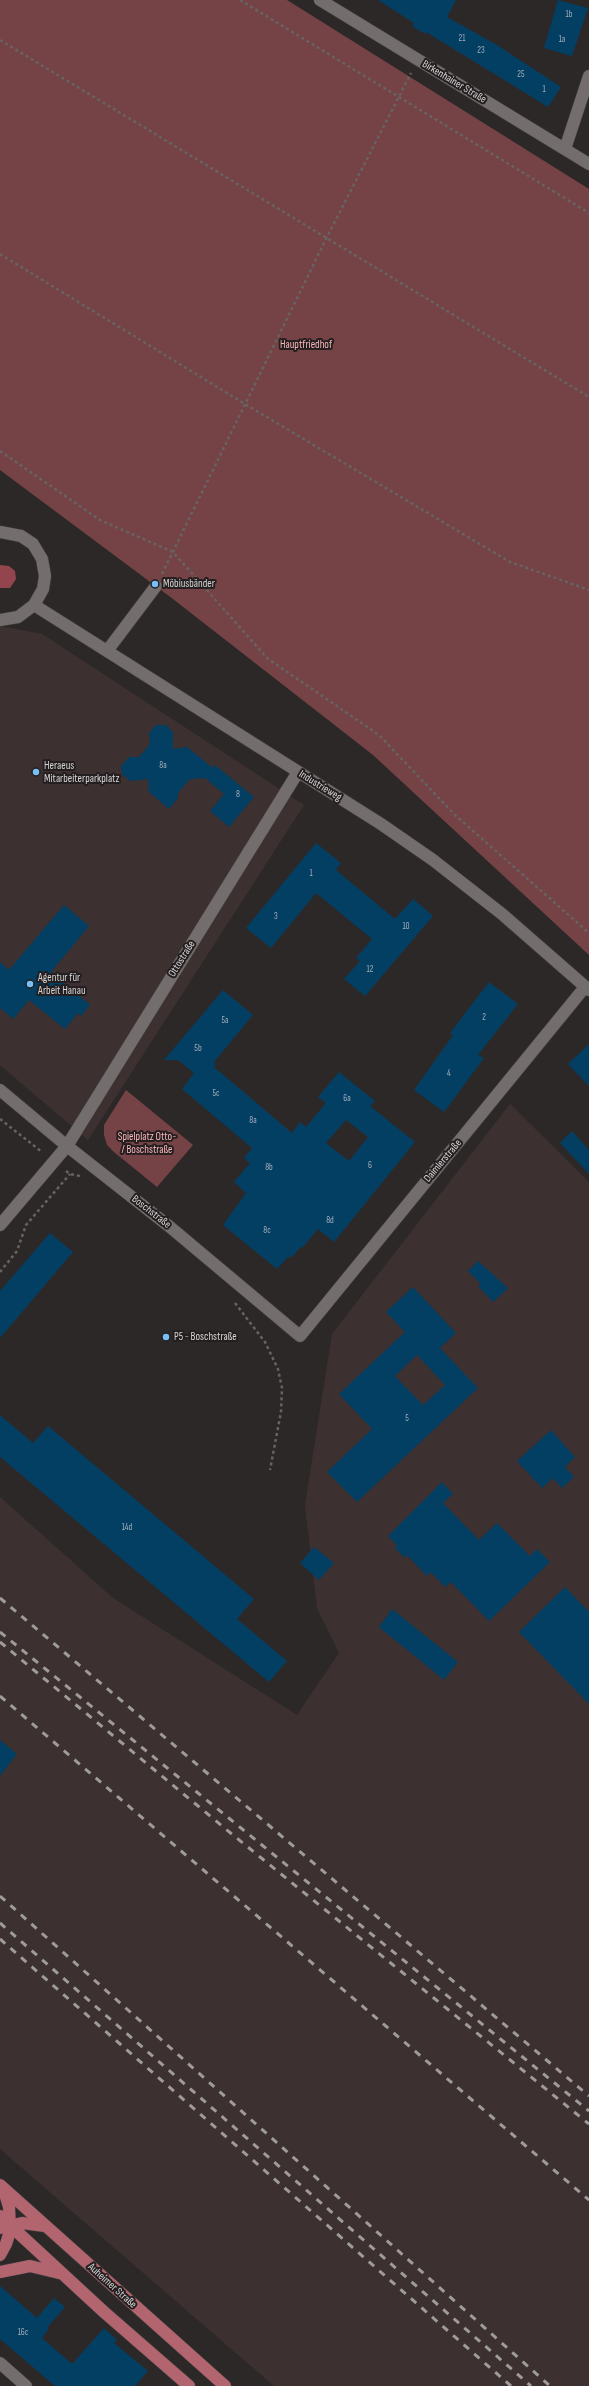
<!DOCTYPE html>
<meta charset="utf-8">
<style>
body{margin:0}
canvas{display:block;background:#2d2828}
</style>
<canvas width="589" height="2386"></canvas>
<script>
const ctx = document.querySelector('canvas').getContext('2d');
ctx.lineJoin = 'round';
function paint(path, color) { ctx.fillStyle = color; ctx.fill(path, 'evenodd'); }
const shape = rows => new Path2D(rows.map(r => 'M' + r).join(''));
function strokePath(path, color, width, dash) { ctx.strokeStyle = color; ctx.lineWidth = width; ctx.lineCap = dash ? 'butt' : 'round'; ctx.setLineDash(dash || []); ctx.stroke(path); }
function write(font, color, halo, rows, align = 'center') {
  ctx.font = font + ' "Sofia Sans Condensed",sans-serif'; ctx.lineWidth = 4; ctx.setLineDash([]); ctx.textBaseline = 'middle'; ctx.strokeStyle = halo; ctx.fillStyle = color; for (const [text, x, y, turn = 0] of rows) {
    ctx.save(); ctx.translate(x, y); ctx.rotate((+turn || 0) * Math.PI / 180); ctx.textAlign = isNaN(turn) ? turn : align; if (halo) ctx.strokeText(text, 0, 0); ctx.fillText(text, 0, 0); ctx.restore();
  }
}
paint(shape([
 [0,626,42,634,304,805,88,1140,0,1065],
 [510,1104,589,1182,589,2386,274,2386,0,2149,0,1497,113,1598,297,1715,339,1653,317,1608,305,1505,332,1334]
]), '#3c3031');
paint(shape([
 [0,0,287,0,589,189,589,955,373,755,173,599,0,470],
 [126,1090,193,1145,157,1187,114,1152,107,1145,104,1135,104,1125]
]), '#754246');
paint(shape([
 [0,565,9,566,15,571,16,579,10,588,0,588]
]), '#92454d');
paint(shape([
 [378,0,456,0,447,17,497,45,561,87,548,107,426,32,425,34,412,26,414,23],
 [558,0,588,8,572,56,544,48],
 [156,725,166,725,173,732,173,749,187,747,213,768,215,765,254,797,229,827,210,811,224,794,205,778,190,779,178,793,178,798,169,809,149,792,148,779,130,781,122,774,121,766,129,757,139,757,150,744,149,733],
 [316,843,341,863,336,870,395,919,413,899,433,916,365,996,344,979,360,961,356,958,372,939,316,893,271,948,246,928],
 [64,905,89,926,51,972,90,1005,81,1016,78,1013,65,1029,29,1000,13,1019,0,1008,0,962,9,970],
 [489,982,518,1004,478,1055,484,1058,444,1112,414,1090,453,1035,450,1033],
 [223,990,253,1015,214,1062,216,1064,214,1067,292,1133,300,1122,306,1127,326,1103,318,1097,339,1072,375,1101,370,1106,415,1142,334,1242,318,1229,302,1248,301,1247,291,1258,289,1256,277,1269,223,1225,246,1193,234,1182,250,1163,244,1158,252,1148,182,1089,194,1073,178,1060,164,1060],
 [346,1120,368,1137,349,1161,326,1143],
 [589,1044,589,1086,568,1064],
 [572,1131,589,1150,589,1174,560,1143],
 [50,1233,73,1252,0,1338,0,1291],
 [478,1261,508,1288,493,1302,478,1286,481,1284,468,1271],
 [413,1287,456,1333,440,1348,478,1388,357,1502,327,1472,372,1429,339,1394,405,1332,386,1312],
 [417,1355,445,1385,423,1405,395,1376],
 [0,1415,33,1443,48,1426,254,1599,237,1619,287,1661,269,1682,0,1457],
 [551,1430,575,1457,565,1467,574,1477,562,1488,553,1478,542,1488,517,1461],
 [442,1482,453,1494,443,1503,479,1540,497,1523,530,1556,537,1549,550,1562,489,1621,451,1582,445,1587,431,1572,427,1576,407,1555,405,1558,395,1548,397,1545,388,1536],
 [314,1547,334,1563,319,1580,300,1563],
 [565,1587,589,1612,589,1704,519,1632],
 [392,1609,458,1662,444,1680,379,1627],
 [0,1740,17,1754,0,1776],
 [0,2286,37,2318,54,2298,65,2307,47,2328,49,2329,42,2338,72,2364,104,2328,117,2340,114,2343,148,2371,135,2386,55,2386,0,2339]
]), '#033e63');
const minor = shape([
 [320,0,589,164],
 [565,149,589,76],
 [0,532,21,536,33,544,42,559,45,576,43,589,34,605,18,617,0,620],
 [34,605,381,824,433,860,502,914,589,990],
 [107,651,156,586],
 [0,1090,67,1146,170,1227,300,1336,585,987],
 [0,1225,67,1146,298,772],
 [0,2363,26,2386]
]);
const major = shape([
 [0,2185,225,2386],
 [0,2216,104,2312,189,2386],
 [0,2228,22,2223,45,2226],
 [0,2255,6,2244,10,2231,9,2207,4,2190],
 [0,2272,30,2266,59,2273]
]);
strokePath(minor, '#474444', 13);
strokePath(major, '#474444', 13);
strokePath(shape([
 [240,0,589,213],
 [0,40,589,397],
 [0,254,245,404,510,562,589,590],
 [0,451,100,520,173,552,267,658,379,735,455,815,589,933],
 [162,574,326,239,411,73],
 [0,1119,42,1152],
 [66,1171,70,1174,80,1176],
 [0,1272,17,1251,26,1225,70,1174],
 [235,1303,265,1342,278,1369,282,1388,281,1412,270,1470]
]), '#676363', 2.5, [3, 3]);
strokePath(minor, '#736d6d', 12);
strokePath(major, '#b2656e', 12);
strokePath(shape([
 [0,1598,589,2096],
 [0,1632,589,2111],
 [0,1642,233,1835,589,2124],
 [0,1696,589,2200],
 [0,1896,550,2386],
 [0,1923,531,2386],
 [0,1939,511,2386]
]), '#9f9b9b', 3, [7, 7]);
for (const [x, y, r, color] of [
 [155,584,4,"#78bff7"],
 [36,772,4,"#78bff7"],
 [30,984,4,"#78bff7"],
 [166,1337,4,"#78bff7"]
]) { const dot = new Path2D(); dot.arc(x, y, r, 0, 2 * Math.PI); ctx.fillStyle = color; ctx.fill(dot); strokePath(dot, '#231e1f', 1.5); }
write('9px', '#a2aeb8', null, [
 ["1b",569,15],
 ["21",462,39],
 ["1a",562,40],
 ["23",481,51],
 ["25",521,75],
 ["1",544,90],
 ["8a",163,766],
 ["8",238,795],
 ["1",311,874],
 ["3",276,917],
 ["10",406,927],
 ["12",370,970],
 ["2",484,1018],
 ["5a",225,1021],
 ["5b",198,1049],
 ["4",449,1074],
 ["5c",216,1094],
 ["6a",347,1099],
 ["8a",253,1121],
 ["6",370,1166],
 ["8b",269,1168],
 ["8d",330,1221],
 ["8c",267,1231],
 ["5",407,1419],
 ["14d",127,1528],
 ["16c",23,2333]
]);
write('11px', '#d7d4d4', '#231e1f', [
 ["Birkenhainer Straße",454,82,31],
 ["Industrieweg",320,786,32],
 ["Ottostraße",182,959,-58],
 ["Daimlerstraße",443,1161,-50],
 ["Boschstraße",151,1212,38],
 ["Auheimer Straße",112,2286,42]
]);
write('11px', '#fbb6b9', '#231e1f', [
 ["Hauptfriedhof",306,345],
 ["Spielplatz Otto-",147,1137],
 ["/ Boschstraße",147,1150]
]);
write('11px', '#d7d4d4', '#231e1f', [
 ["Möbiusbänder",163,584],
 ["Heraeus",44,766],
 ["Mitarbeiterparkplatz",44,779],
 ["Agentur für",38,978],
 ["Arbeit Hanau",38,991],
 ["P5 - Boschstraße",174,1337]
], 'left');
</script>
